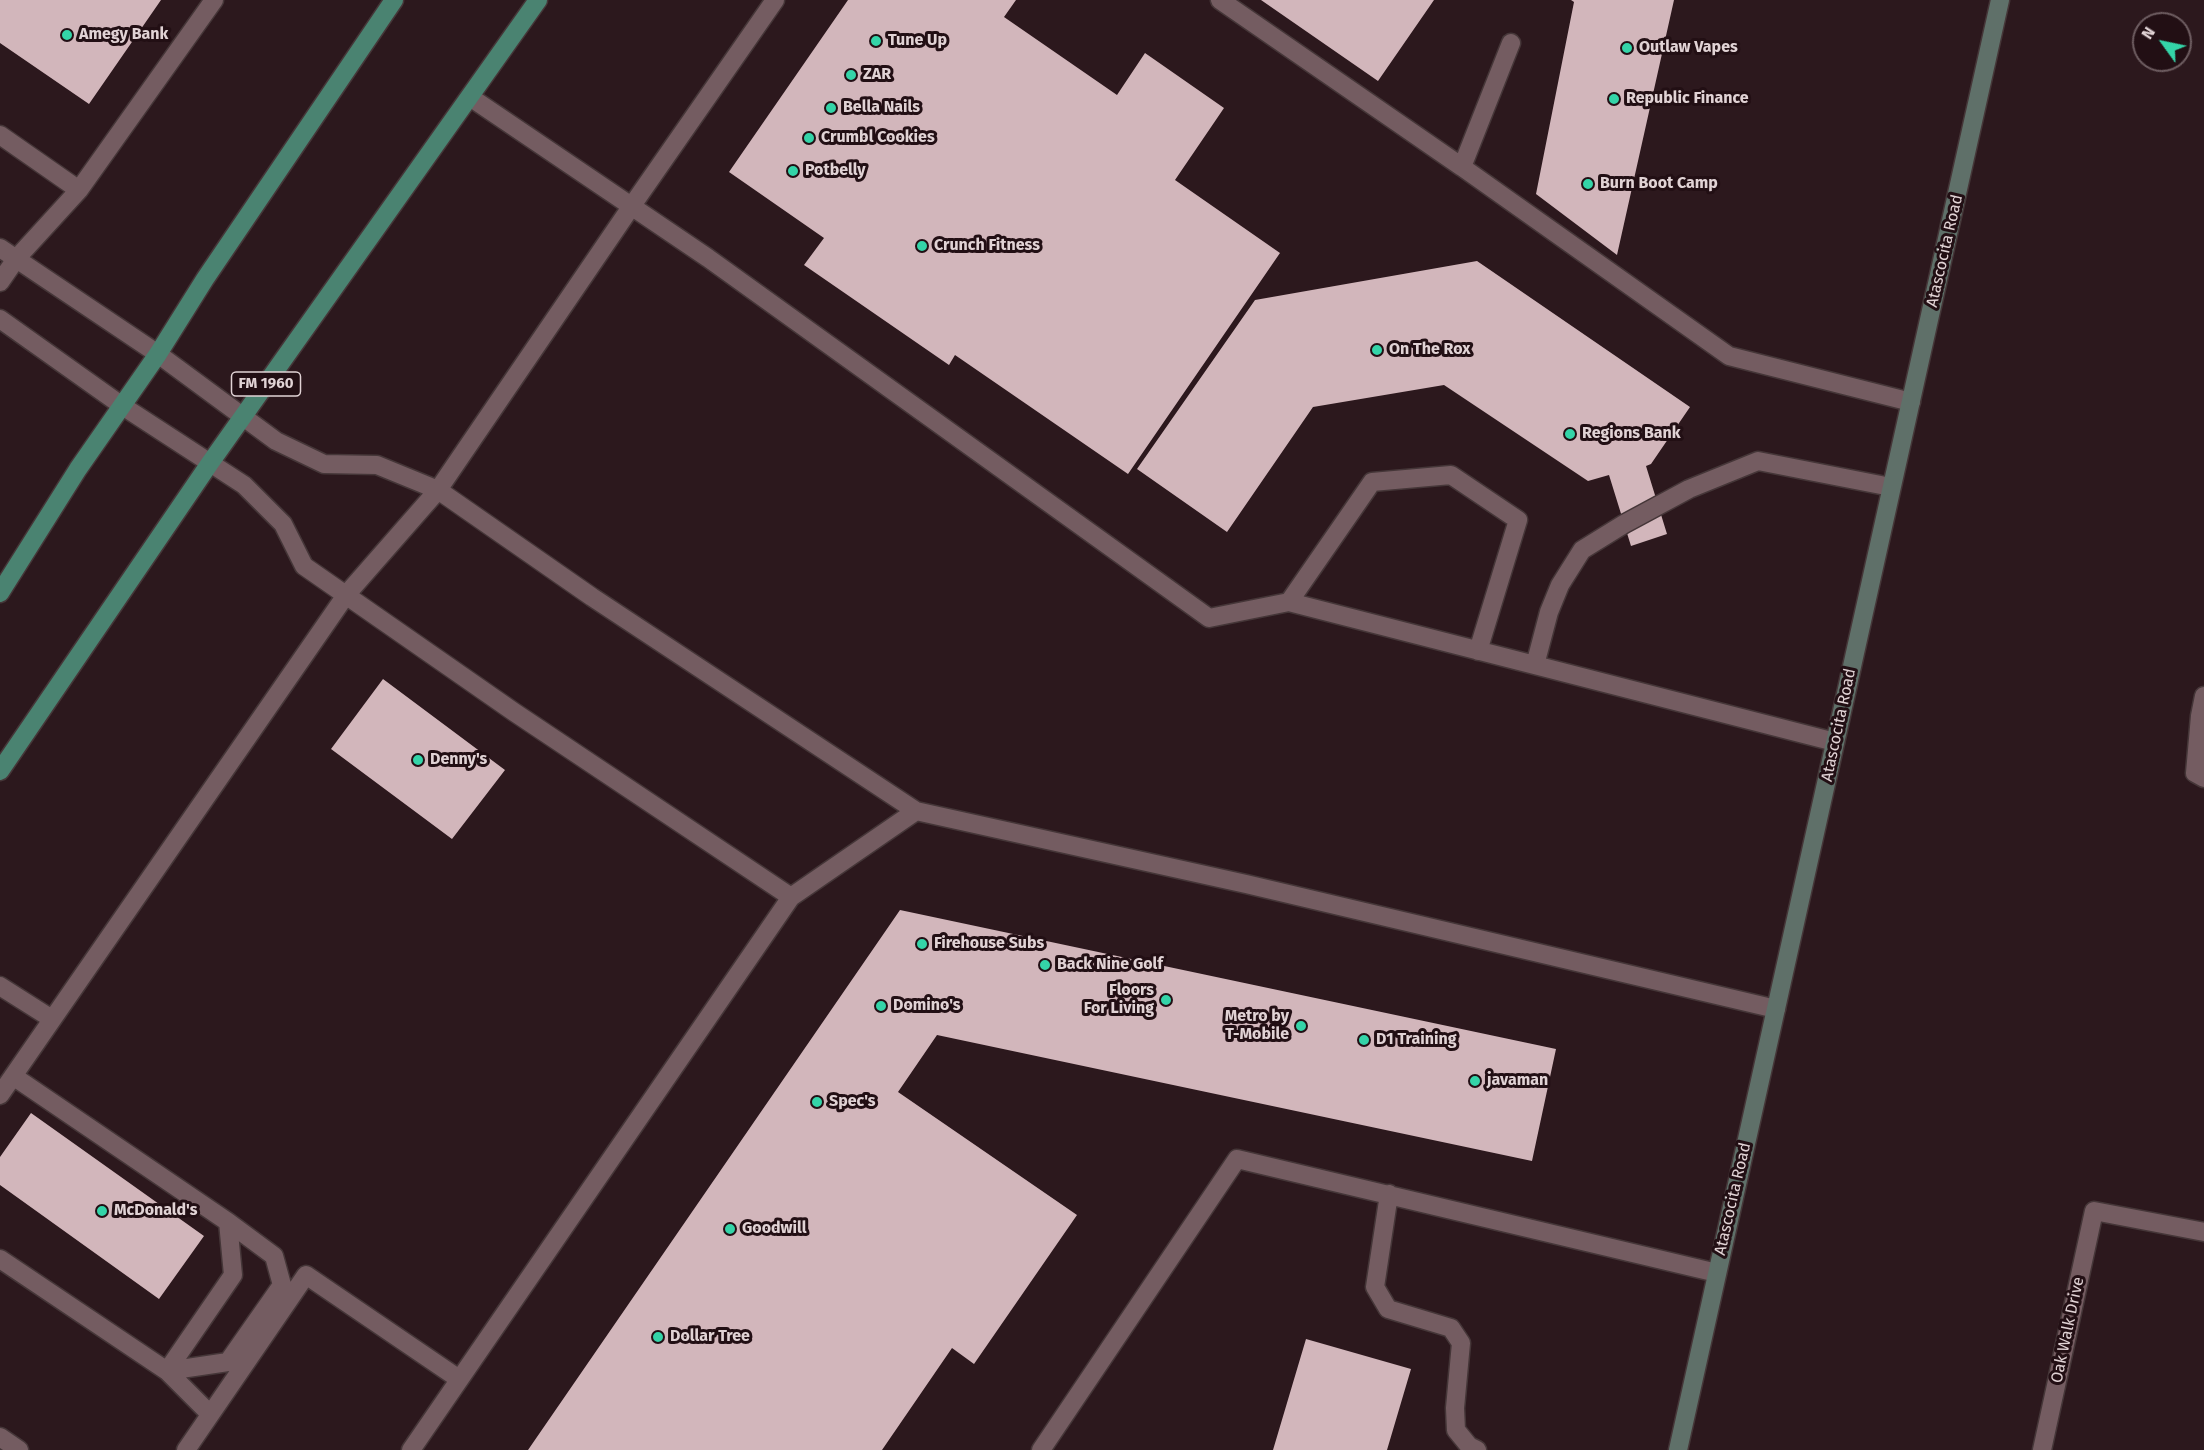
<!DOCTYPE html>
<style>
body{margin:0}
#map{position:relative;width:2204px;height:1450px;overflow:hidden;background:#2c181d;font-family:"Fira Sans",sans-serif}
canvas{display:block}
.north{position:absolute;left:2132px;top:12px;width:60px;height:60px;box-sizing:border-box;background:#220f14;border:2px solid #6e5d61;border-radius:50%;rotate:303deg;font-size:16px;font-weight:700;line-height:24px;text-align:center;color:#e1d3d5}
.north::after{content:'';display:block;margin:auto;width:21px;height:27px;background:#34d4a8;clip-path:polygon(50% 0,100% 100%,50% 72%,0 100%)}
</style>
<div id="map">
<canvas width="2204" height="1450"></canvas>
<div class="north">N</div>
</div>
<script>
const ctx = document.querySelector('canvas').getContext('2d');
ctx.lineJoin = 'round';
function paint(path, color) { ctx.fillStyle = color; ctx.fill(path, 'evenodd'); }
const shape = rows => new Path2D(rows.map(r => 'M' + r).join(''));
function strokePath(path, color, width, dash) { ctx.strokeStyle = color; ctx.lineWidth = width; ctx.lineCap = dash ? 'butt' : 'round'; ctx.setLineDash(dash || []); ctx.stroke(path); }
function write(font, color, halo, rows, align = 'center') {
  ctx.font = font + ' "Fira Sans",sans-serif'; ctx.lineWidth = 6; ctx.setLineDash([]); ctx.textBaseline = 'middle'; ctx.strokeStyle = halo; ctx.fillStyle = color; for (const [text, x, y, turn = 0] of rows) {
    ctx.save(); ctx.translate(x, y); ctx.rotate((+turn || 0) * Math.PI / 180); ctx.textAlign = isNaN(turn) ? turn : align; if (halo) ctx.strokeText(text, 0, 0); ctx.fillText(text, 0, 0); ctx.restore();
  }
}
paint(shape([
 [0,0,161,0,89,104,0,43],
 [848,0,1016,0,1004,17,1117,95,1145,53,1224,108,1175,180,1280,253,1128,474,955,355,949,365,804,265,824,238,729,172],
 [1261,0,1434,0,1378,81],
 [1571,0,1674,0,1617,255,1536,194,1574,2],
 [1477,261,1690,407,1651,464,1646,466,1667,534,1631,546,1609,475,1588,481,1444,385,1313,407,1227,532,1137,469,1255,300],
 [383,679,505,770,452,839,331,749],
 [900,910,1556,1049,1532,1161,937,1035,898,1092,1077,1215,974,1364,952,1348,882,1450,528,1450],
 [31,1113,204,1236,159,1299,0,1185,0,1157],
 [1306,1339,1411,1369,1387,1450,1273,1450]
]), '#d2b6bb');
const service = shape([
 [1220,0,1462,167,1511,43],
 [470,97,708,258,1209,618,1289,602,1835,742],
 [0,135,79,190],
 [1462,167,1729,356,1911,402],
 [0,248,158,354,276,441,324,464,377,465,438,490,592,597,916,811,1246,884,1776,1009],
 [0,282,16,259,79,190,214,0],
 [0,319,121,405,244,485,283,524,304,566,514,712,791,897,916,811],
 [1289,602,1372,482,1451,475,1518,520,1478,651],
 [1535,665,1549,612,1560,585,1582,550,1624,524,1689,489,1758,461,1891,487],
 [0,986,52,1019],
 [13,1076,228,1222,233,1275,167,1371],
 [0,1095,346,595,438,490,631,207,775,0],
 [1389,1194,1375,1287,1388,1309,1451,1328,1461,1343,1455,1408,1456,1430,1469,1446,1477,1450],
 [0,1259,167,1371,210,1414],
 [167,1371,228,1362,282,1285,274,1256,228,1222],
 [0,1437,19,1450],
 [186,1450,306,1275,459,1379],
 [411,1450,791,897],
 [1041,1450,1237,1159,1717,1273]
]);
const minor = shape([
 [2204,696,2200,716,2195,773,2204,778],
 [2042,1450,2094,1211,2204,1232]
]);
const secondary = shape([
 [1678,1450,2000,0]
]);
const primary = shape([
 [0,593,78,469,158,354,205,279,394,0],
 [0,771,210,463,538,0]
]);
strokePath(service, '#453638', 21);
strokePath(minor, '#453638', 21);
strokePath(secondary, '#453638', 21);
strokePath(primary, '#453638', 21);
strokePath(service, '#745c61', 18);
strokePath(minor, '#745c61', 18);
strokePath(secondary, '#5f7069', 18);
strokePath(primary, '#4a8371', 18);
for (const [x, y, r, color] of [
 [67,35,6,"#34d4a8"],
 [876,41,6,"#34d4a8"],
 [1627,48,6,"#34d4a8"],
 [851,75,6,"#34d4a8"],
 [1614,99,6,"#34d4a8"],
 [831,108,6,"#34d4a8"],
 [809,138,6,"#34d4a8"],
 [793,171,6,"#34d4a8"],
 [1588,184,6,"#34d4a8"],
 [922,246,6,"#34d4a8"],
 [1377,350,6,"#34d4a8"],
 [1570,434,6,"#34d4a8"],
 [418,760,6,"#34d4a8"],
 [922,944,6,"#34d4a8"],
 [1045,965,6,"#34d4a8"],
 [1166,1000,6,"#34d4a8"],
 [881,1006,6,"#34d4a8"],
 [1301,1026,6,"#34d4a8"],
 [1364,1040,6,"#34d4a8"],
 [1475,1081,6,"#34d4a8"],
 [817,1102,6,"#34d4a8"],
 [102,1211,6,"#34d4a8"],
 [730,1229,6,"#34d4a8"],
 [658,1337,6,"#34d4a8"]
]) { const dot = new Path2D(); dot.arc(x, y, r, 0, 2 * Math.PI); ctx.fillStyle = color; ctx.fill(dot); strokePath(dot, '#220f14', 2); }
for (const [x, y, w] of [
 [266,384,69]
]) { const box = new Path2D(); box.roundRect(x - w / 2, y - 12, w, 24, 4.5); ctx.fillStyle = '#220f14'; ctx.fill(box); strokePath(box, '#e1d3d5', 1.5); }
write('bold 15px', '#e1d3d5', null, [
 ["FM 1960",266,384]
]);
write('bold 16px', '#e1d3d5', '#220f14', [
 ["Amegy Bank",79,35],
 ["Tune Up",888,41],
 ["Outlaw Vapes",1639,48],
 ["ZAR",863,75],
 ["Republic Finance",1626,99],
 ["Bella Nails",843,108],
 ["Crumbl Cookies",821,138],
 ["Potbelly",805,171],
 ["Burn Boot Camp",1600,184],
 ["Crunch Fitness",934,246],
 ["On The Rox",1389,350],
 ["Regions Bank",1582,434],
 ["Denny's",430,760],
 ["Firehouse Subs",934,944],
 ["Back Nine Golf",1057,965],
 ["Floors",1154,991,"right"],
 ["For Living",1154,1009,"right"],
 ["Domino's",893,1006],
 ["Metro by",1289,1017,"right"],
 ["T-Mobile",1289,1035,"right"],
 ["D1 Training",1376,1040],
 ["javaman",1487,1081],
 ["Spec's",829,1102],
 ["McDonald's",114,1211],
 ["Goodwill",742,1229],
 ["Dollar Tree",670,1337]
], 'left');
write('16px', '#e1d3d5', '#220f14', [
 ["Atascocita Road",1945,251,-77],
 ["Atascocita Road",1839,725,-78],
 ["Atascocita Road",1733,1199,-77],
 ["Oak Walk Drive",2068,1330,-78]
]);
</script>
